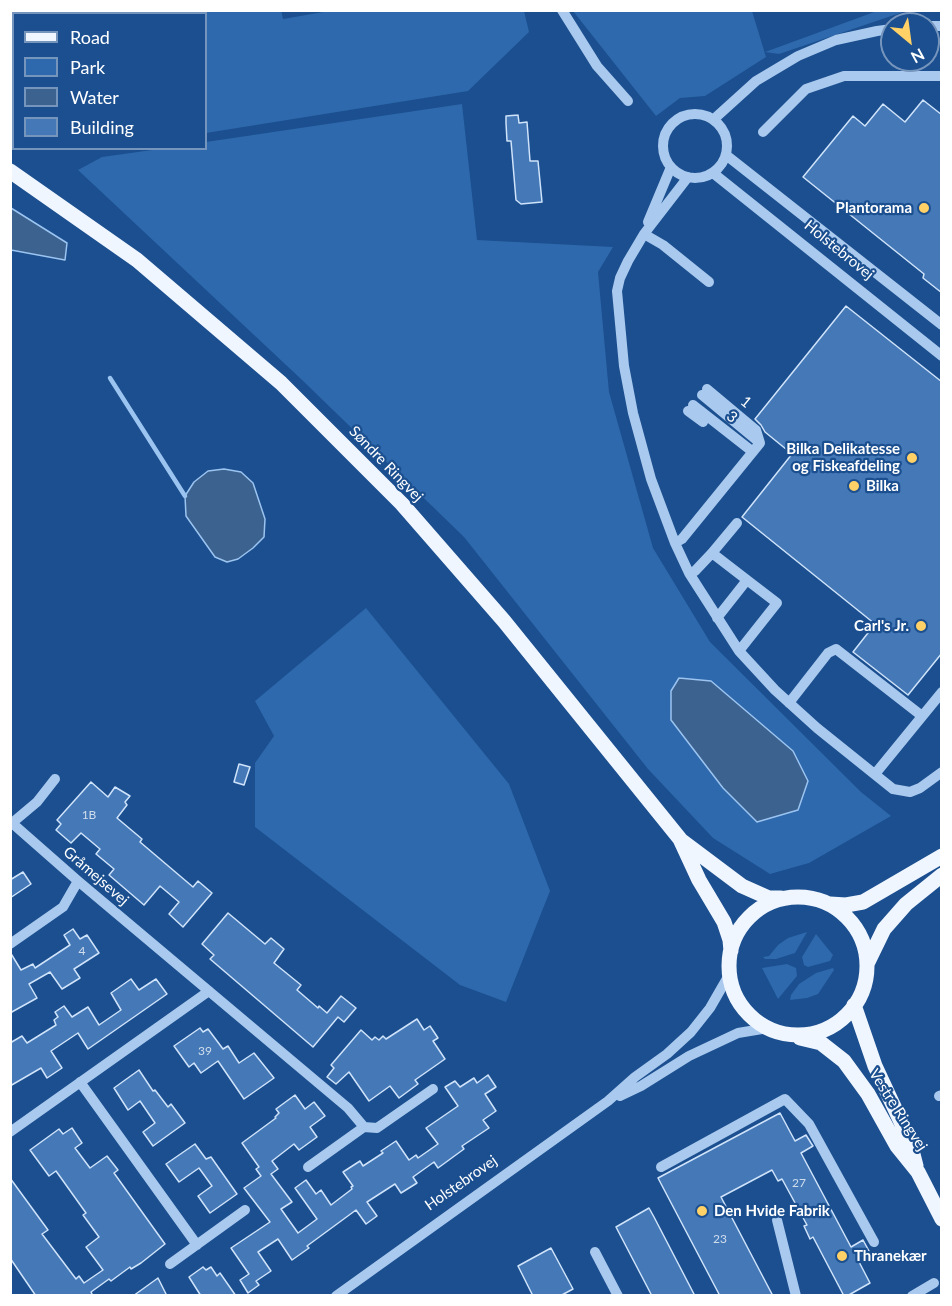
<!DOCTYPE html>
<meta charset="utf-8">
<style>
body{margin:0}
#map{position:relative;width:952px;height:1306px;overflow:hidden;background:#1b4f8f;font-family:Lato,sans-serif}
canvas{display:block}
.frame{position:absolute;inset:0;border:12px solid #fff;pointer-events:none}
.legend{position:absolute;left:12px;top:12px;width:195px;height:138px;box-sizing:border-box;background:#1b4f8f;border:2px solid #7695bc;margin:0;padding:8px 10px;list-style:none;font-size:18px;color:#fff}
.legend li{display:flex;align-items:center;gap:12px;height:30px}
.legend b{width:30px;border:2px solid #7695bc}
.north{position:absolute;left:880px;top:12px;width:60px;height:60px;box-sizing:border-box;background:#1b4f8f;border:2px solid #7695bc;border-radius:50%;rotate:151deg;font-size:16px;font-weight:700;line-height:24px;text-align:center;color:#fff}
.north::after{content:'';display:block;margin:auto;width:21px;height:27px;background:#ffd166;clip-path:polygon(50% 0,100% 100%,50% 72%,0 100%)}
</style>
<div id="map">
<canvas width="952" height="1306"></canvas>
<div class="frame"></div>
<ul class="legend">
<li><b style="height:8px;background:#f0f6ff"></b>Road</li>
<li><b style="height:16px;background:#2e69ad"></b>Park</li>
<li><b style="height:16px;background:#3c6290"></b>Water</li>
<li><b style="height:16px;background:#4478b7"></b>Building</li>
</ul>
<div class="north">N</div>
</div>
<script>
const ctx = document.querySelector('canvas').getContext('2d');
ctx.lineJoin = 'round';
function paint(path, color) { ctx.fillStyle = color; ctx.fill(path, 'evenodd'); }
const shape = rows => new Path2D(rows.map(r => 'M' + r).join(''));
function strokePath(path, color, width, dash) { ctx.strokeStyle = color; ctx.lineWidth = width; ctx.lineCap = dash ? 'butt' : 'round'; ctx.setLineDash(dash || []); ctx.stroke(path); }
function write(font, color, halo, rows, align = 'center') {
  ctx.font = font + ' Lato,sans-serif'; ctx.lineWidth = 4.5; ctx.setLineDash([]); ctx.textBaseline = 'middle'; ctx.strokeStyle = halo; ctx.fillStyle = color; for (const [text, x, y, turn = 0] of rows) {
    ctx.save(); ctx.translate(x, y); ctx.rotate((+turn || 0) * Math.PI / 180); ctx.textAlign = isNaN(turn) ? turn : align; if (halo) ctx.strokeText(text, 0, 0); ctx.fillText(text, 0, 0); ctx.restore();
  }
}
paint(shape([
 [281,10,283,19,335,10,524,11,529,32,468,91,206,133,206,14,36,14,36,11],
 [573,11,752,11,766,57,705,96,680,98,656,116],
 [877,11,906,11,779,54,765,52],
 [462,104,477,240,613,247,598,272,609,392,653,548,710,642,861,792,891,816,809,863,770,874,713,838,648,769,464,537,301,379,78,170,102,157,159,149,206,148,206,142],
 [366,608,509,784,550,891,506,1002,460,985,255,827,255,763,274,736,255,701],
 [807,932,795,953,776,959,765,959,763,957,769,956,778,945,788,938],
 [816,934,833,955,830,961,808,967,804,965,802,957],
 [787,964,796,968,797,976,778,999,762,968],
 [833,968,834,970,818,994,807,998,790,1000,791,995,799,984,816,973]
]), '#2e69ad');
const water = shape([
 [10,11,17,11,18,13,14,14,13,126,10,124,10,11],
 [11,208,67,243,65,260,11,250,11,208],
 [224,469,241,472,253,483,265,519,264,537,253,548,238,559,227,562,215,557,186,516,185,496,194,482,208,471,224,469],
 [679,678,711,681,793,751,808,781,798,810,757,822,723,788,671,720,671,691,679,678]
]);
paint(water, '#3c6290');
strokePath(water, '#9cc4f0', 1.5);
strokePath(shape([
 [110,378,185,496]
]), '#9cc4f0', 4.5);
const building = shape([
 [923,100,942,115,942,293,923,278,924,274,803,177,853,116,865,126,883,104,905,122,923,100],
 [518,115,519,123,527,122,530,161,538,161,542,202,521,204,516,200,511,141,507,141,506,123,506,116,518,115],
 [846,306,942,382,942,653,908,695,853,652,875,624,742,517,792,454,765,432,761,425,755,419,846,306],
 [239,764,250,767,244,785,234,782,239,764],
 [91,782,108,797,115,787,130,796,125,802,127,805,117,818,142,839,140,842,193,887,198,881,212,893,183,927,169,914,179,902,160,886,144,905,109,875,114,869,96,854,100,849,81,833,71,843,56,830,61,824,57,820,91,782],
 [23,872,31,884,10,898,10,880,23,872],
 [228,913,265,944,271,938,284,949,274,963,301,985,297,990,318,1008,319,1006,327,1013,341,996,356,1008,344,1022,338,1017,313,1047,210,959,214,955,202,944,228,913],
 [73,929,80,939,87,935,99,953,74,969,80,978,62,989,50,972,29,984,37,998,10,1013,10,952,21,970,33,964,35,968,70,945,64,935,73,929],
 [131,979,139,990,156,979,167,994,88,1049,78,1033,51,1051,62,1068,47,1078,41,1068,10,1086,10,1043,22,1036,27,1043,56,1025,54,1020,58,1017,55,1012,64,1006,72,1017,88,1007,99,1025,121,1010,111,993,131,979],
 [417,1019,424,1030,430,1026,438,1038,433,1041,445,1059,415,1080,418,1084,399,1098,390,1086,369,1101,349,1072,336,1084,327,1077,334,1068,331,1065,361,1030,372,1040,375,1037,379,1040,383,1036,386,1039,417,1019],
 [200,1028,203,1032,208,1029,223,1049,228,1046,239,1063,254,1053,274,1078,244,1099,218,1061,201,1073,194,1063,189,1067,174,1046,200,1028],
 [139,1070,153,1091,155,1090,168,1107,171,1104,185,1123,153,1146,143,1132,155,1123,140,1101,128,1110,114,1088,139,1070],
 [488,1075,496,1087,485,1094,496,1111,483,1120,489,1128,462,1146,464,1149,438,1168,434,1162,413,1177,417,1183,401,1193,395,1184,367,1202,377,1216,366,1224,356,1210,307,1246,309,1248,292,1260,278,1239,258,1252,271,1271,256,1281,259,1285,248,1293,240,1280,249,1274,231,1248,270,1222,244,1188,261,1176,256,1169,259,1167,242,1143,276,1118,275,1117,279,1113,276,1109,295,1095,305,1109,314,1102,325,1116,310,1127,317,1137,299,1150,294,1144,272,1161,278,1169,271,1174,292,1202,281,1209,298,1233,317,1219,295,1188,306,1180,316,1194,321,1190,331,1205,352,1189,351,1187,353,1186,343,1172,360,1161,363,1166,383,1153,381,1151,396,1141,409,1160,416,1155,418,1158,438,1144,426,1128,458,1106,445,1087,455,1081,460,1087,474,1078,477,1083,488,1075],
 [780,1113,795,1141,806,1135,811,1143,813,1146,801,1153,851,1247,863,1240,869,1251,857,1258,870,1283,847,1296,844,1296,813,1237,810,1239,804,1226,807,1225,782,1179,778,1181,772,1170,721,1197,773,1296,720,1296,658,1178,780,1113],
 [72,1128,82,1143,75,1148,90,1168,107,1156,118,1170,114,1173,165,1244,141,1263,131,1269,130,1267,111,1281,109,1279,91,1292,93,1296,36,1296,10,1258,10,1178,48,1230,42,1234,76,1279,79,1276,84,1283,103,1270,86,1247,99,1237,83,1215,86,1213,56,1171,49,1176,30,1150,59,1129,63,1134,72,1128],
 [195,1144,206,1159,211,1157,237,1194,210,1213,198,1196,212,1186,199,1168,179,1182,166,1164,195,1144],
 [649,1208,654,1217,695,1296,652,1296,616,1227,649,1208],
 [551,1248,573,1289,560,1296,533,1296,518,1266,551,1248],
 [203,1267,206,1270,211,1267,217,1276,220,1273,236,1296,201,1296,189,1277,203,1267],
 [158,1278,167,1296,133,1296,158,1278]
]);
paint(building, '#4478b7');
strokePath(building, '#cfe3fa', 1.5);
strokePath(shape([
 [562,10,597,66,628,101],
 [928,26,942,26],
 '663 146a32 32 0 1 1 64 0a32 32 0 1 1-64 0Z',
 [714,119,756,81,798,56,836,40,877,31,892,29],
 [763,132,806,89,844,76,942,76],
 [726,155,942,325],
 [713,173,942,356],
 [688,177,644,234,628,261,620,278,617,291,624,366,633,413,651,479,675,543,689,573,739,651,775,690,817,728,893,789,910,792,920,788,942,772],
 [648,222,671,167],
 [644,234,663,245,709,282],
 [707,389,756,430,760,443],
 [702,395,760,443],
 [693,405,753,452],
 [688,411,703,422],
 [675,543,682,539,760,443],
 [712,553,747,580],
 [689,573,695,571,712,553,737,523],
 [717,618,747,580,777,603,739,651],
 [789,703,828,653,836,649,922,716],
 [875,774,942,692],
 [55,779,37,802,12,823,78,881,348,1108,364,1127,377,1128,433,1089],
 [10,944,63,907,78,881],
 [80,1082,197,1245],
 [620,1096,641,1086,689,1056,738,1033,768,1028],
 [939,1096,942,1095],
 [10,1132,209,991],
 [308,1167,364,1127],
 [661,1167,785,1099,809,1124,874,1242],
 [777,1220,796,1296],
 [595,1252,618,1296],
 [170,1264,245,1210],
 [336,1296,608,1101,635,1077,667,1054,691,1032,710,1008,729,975],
 [912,1296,934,1283]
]), '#a9c9ee', 10);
strokePath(shape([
 [10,171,137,260,281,383,402,504,504,621,680,839,699,880,724,922,730,940,731,951],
 [682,841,742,886,769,898,781,898],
 '729 966a69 69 0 1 1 138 0a69 69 0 1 1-138 0Z',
 [830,904,846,905,863,902,942,856],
 [867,964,884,929,906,904,942,875],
 [854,1005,875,1066,909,1139,916,1166],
 [800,1038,821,1043,844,1061,868,1094,897,1146,918,1172,942,1219]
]), '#f0f6ff', 15);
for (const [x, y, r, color] of [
 [924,208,6,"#ffd166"],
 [912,458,6,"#ffd166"],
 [854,486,6,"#ffd166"],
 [921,626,6,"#ffd166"],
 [702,1211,6,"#ffd166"],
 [842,1256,6,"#ffd166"]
]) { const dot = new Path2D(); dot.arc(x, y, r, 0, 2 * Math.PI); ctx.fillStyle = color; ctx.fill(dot); strokePath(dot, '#1b4f8f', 2); }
write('12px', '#d0dded', null, [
 ["1B",89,815],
 ["4",82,951],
 ["39",205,1051],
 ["27",799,1183],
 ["23",720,1239]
]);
write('bold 15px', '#fff', '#1b4f8f', [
 ["Plantorama",912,208],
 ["Bilka Delikatesse",900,449],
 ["og Fiskeafdeling",900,466],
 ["Bilka",866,486,"left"],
 ["Carl's Jr.",909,626],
 ["Den Hvide Fabrik",714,1211,"left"],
 ["Thranekær",854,1256,"left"]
], 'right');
write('15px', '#fff', '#1b4f8f', [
 ["Holstebrovej",839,250,39],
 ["1",746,402,40],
 ["3",732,417,39],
 ["Søndre Ringvej",386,464,46],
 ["Gråmejsevej",96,876,41],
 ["Vestre Ringvej",898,1110,57],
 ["Holstebrovej",461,1183,-35]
]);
</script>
